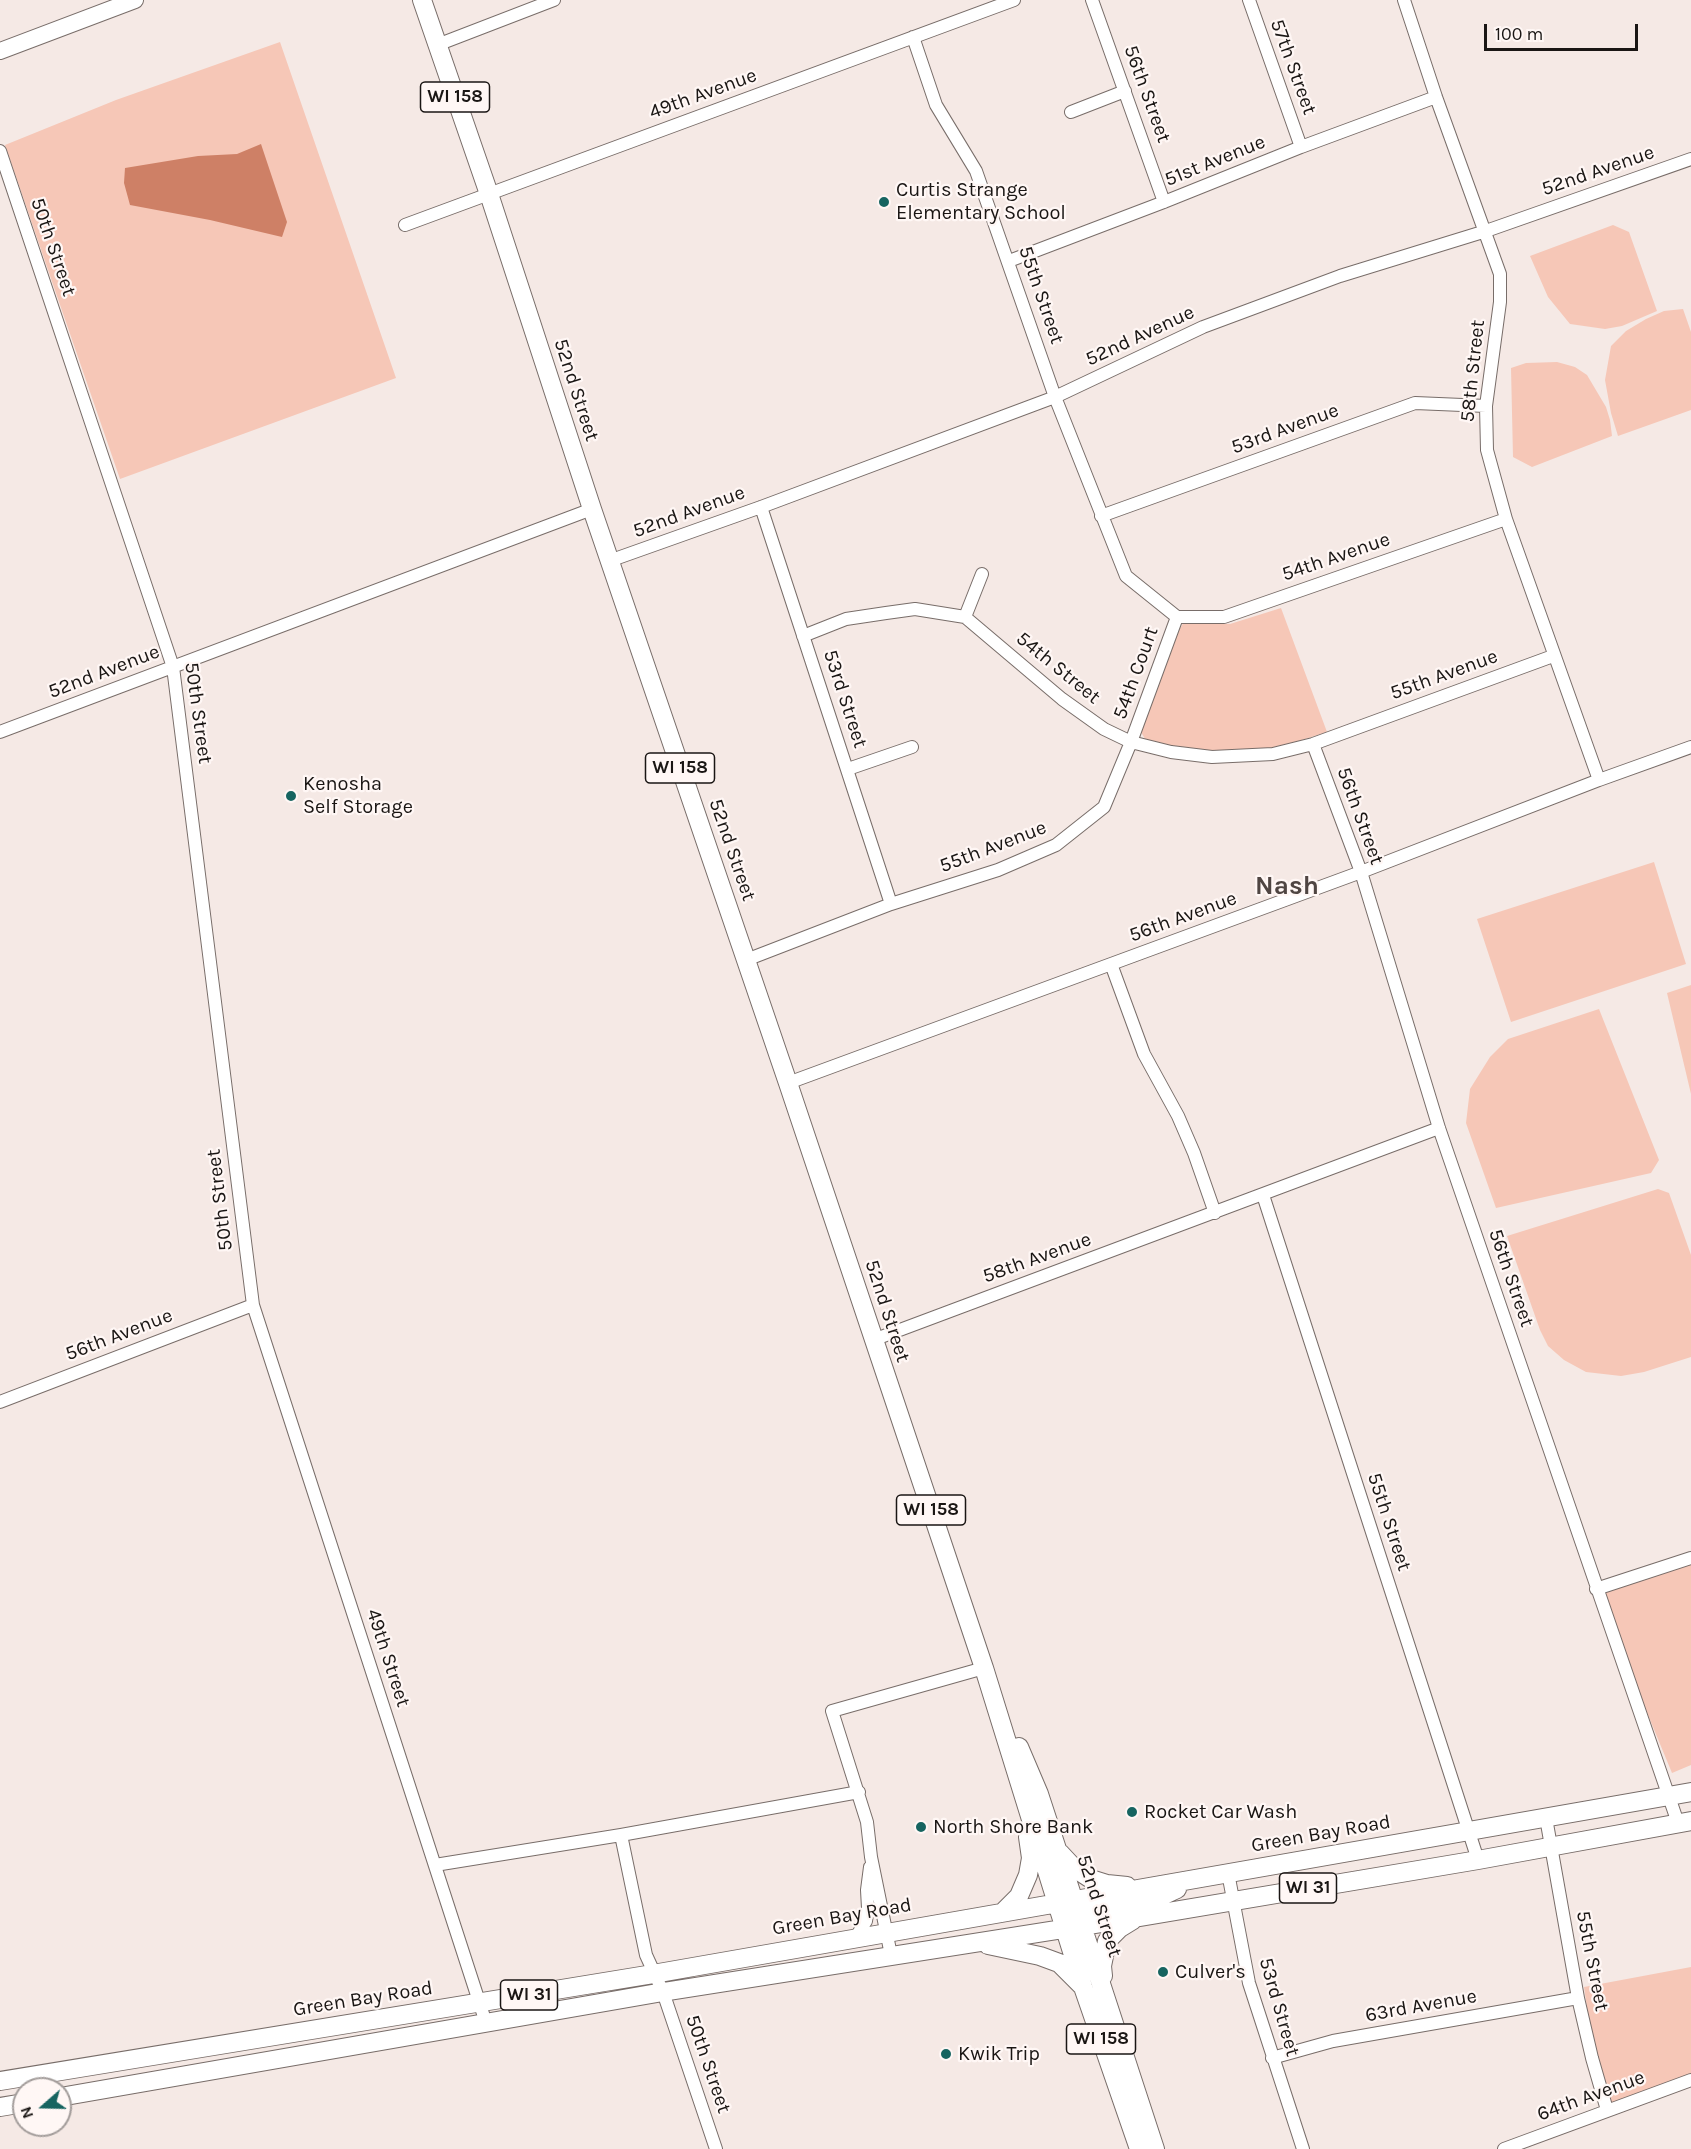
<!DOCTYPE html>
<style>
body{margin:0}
#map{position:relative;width:1691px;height:2149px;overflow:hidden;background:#f5e9e5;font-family:Karla,sans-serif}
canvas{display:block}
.north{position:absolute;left:12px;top:2077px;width:60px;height:60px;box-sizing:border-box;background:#fff7f5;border:2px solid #a39d9b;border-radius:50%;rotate:250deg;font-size:16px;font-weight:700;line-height:24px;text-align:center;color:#1a1614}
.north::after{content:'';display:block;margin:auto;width:21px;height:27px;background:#166460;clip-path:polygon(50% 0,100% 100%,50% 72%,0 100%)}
.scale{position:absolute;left:1484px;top:24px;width:154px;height:27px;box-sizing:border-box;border:3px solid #1a1614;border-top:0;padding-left:8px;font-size:18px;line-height:21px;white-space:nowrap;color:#1a1614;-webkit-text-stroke:4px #fff7f5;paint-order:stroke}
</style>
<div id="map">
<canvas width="1691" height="2149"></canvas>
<div class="north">N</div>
<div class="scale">100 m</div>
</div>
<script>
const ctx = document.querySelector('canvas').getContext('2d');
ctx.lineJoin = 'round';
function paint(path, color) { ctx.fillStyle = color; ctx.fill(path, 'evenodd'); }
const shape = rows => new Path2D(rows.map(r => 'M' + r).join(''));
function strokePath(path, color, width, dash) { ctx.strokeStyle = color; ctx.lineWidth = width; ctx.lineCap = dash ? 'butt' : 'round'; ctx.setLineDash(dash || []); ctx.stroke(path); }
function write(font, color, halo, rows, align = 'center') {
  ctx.font = font + ' Karla,sans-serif'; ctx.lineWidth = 4.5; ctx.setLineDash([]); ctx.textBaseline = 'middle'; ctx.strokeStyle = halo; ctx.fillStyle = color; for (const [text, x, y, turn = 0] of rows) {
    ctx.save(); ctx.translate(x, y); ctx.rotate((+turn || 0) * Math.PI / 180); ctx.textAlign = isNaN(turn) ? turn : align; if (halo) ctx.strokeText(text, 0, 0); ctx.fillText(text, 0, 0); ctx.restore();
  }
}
paint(shape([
 [280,42,396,378,120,479,5,145,116,100],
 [1613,225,1629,232,1657,311,1622,326,1605,329,1570,324,1548,297,1530,256],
 [1683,309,1691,332,1691,410,1618,436,1611,413,1605,380,1611,346,1626,331,1646,319,1664,311],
 [1557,362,1575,367,1587,375,1606,407,1610,420,1612,436,1532,467,1513,457,1511,368,1526,363],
 [1281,608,1327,732,1280,747,1257,751,1212,751,1164,745,1145,739,1141,732,1179,630,1184,622,1230,624],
 [1654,862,1686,964,1511,1022,1477,919],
 [1691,985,1691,1094,1667,993],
 [1599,1009,1659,1160,1651,1173,1496,1208,1466,1123,1470,1089,1490,1057,1508,1039],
 [1658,1189,1669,1193,1691,1255,1691,1357,1644,1372,1621,1376,1586,1372,1564,1360,1548,1346,1540,1330,1507,1236],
 [1691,1558,1691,1765,1672,1773,1596,1589],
 [1691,1967,1691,2077,1609,2105,1594,2056,1584,1987]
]), '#f6c7b7');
paint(shape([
 [261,144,287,222,282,237,210,220,130,205,124,183,125,168,198,156,237,154]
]), '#ce8066');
const street = shape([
 [1092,0,1164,202],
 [1249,0,1301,147],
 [1404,0,1436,97,1500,274,1500,302,1486,406,1487,450,1506,519,1599,780],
 [913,37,936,105,976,171,1055,397,1126,576,1177,617],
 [437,45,554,0],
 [1071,112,1125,91],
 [0,151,173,667,253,1305,486,2023],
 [405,225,1014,0],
 [1009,261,1164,202,1301,147,1436,97],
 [761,507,891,904],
 [1101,516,1415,403,1486,406],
 [609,561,761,507,1055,397,1203,327,1340,276,1486,231,1691,159],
 [965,617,1062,699,1104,729,1131,742,1171,752,1212,757,1273,754,1313,744,1553,656],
 [965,617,982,574],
 [1177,617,1224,617,1506,519],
 [803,636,846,619,886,613,915,609,965,617],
 [0,732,592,509],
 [1313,744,1361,872,1439,1128,1678,1823],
 [848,769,912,747],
 [746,960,891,904,998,870,1056,845,1104,807,1131,742,1177,617],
 [1111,964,1144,1054,1178,1116,1194,1153,1215,1213],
 [788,1083,1361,872,1599,780,1691,747],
 [1263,1195,1478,1860],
 [873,1340,1439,1128],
 [0,1402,253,1305],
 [1596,1589,1691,1558],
 [1546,1818,1578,1998,1592,2058,1607,2110],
 [621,1835,646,1955,663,1992,716,2149],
 [435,1865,621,1835,859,1792],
 [1228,1873,1249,1983,1303,2149],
 [856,1937,866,1921,868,1908,867,1890,870,1867],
 [891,1955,871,1857,867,1822,832,1711,984,1668],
 [1272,2058,1333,2041,1578,1998],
 [1504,2149,1691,2080]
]);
const secondary = shape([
 [0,51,135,0]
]);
const primary = shape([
 [422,0,489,194,592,509,788,1083,984,1668,1083,1987,1139,2149],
 [1019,1747,1039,1794,1155,2149],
 [1060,1853,1074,1868,1091,1879,1107,1884,1127,1886],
 [1003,1912,1019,1896,1028,1875,1031,1858,1028,1837],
 [1091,1913,1151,1901,1177,1889],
 [988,1945,1040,1956,1059,1963,1081,1985],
 [1103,1976,1102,1966,1107,1941,1120,1928,1133,1920],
 [0,2081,653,1974,1691,1792],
 [60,2097,663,1992,1139,1917,1478,1860,1691,1821],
 [0,2107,24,2103]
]);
strokePath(street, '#786d69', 14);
strokePath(secondary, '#786d69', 18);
strokePath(primary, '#786d69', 20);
strokePath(street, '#fff', 12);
strokePath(secondary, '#fff', 16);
strokePath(primary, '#fff', 18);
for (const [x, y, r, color] of [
 [884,202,6,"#166460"],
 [291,796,6,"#166460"],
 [1132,1812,6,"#166460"],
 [921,1827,6,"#166460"],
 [1163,1972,6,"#166460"],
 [946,2054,6,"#166460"]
]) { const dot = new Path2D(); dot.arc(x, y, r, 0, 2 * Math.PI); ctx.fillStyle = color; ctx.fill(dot); strokePath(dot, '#fff7f5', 2); }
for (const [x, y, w] of [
 [455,97,69],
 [680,768,69],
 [931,1510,69],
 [1308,1888,57],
 [529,1995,57],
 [1101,2039,69]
]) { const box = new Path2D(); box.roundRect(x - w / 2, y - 15, w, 30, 4.5); ctx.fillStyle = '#fff7f5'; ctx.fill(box); strokePath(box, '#1a1614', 1.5); }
write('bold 18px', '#1a1614', null, [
 ["WI 158",455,97],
 ["WI 158",680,768],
 ["WI 158",931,1510],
 ["WI 31",1308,1888],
 ["WI 31",529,1995],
 ["WI 158",1101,2039]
]);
write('20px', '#1a1614', '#fff7f5', [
 ["57th Street",1293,67,70],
 ["49th Avenue",703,94,-20],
 ["56th Street",1147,94,70],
 ["51st Avenue",1215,161,-22],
 ["52nd Avenue",1598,171,-19],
 ["50th Street",53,247,71],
 ["55th Street",1041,295,71],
 ["52nd Avenue",1140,336,-25],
 ["58th Street",1473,371,-84],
 ["52nd Street",576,390,72],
 ["53rd Avenue",1285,429,-20],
 ["52nd Avenue",689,512,-20],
 ["54th Avenue",1336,557,-19],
 ["54th Street",1058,668,39],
 ["52nd Avenue",104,672,-21],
 ["54th Court",1136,673,-70],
 ["55th Avenue",1444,675,-20],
 ["53rd Street",845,699,72],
 ["50th Street",198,713,82],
 ["56th Street",1360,816,70],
 ["55th Avenue",993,847,-21],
 ["52nd Street",732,850,71],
 ["56th Avenue",1183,917,-20],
 ["50th Street",220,1200,-97],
 ["58th Avenue",1037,1258,-20],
 ["56th Street",1511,1278,71],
 ["52nd Street",887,1311,72],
 ["56th Avenue",119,1335,-21],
 ["55th Street",1389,1522,72],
 ["49th Street",388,1658,72],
 ["Green Bay Road",1321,1834,-10],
 ["52nd Street",1099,1906,72],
 ["Green Bay Road",842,1917,-10],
 ["55th Street",1592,1961,79],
 ["Green Bay Road",363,1999,-9],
 ["63rd Avenue",1421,2006,-10],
 ["53rd Street",1279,2007,74],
 ["50th Street",708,2064,71],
 ["64th Avenue",1591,2096,-20]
]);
write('20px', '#1a1614', '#fff7f5', [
 ["Curtis Strange",896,190],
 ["Elementary School",896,213],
 ["Kenosha",303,784],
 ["Self Storage",303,807],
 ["Rocket Car Wash",1144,1812],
 ["North Shore Bank",933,1827],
 ["Culver's",1175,1972],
 ["Kwik Trip",958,2054]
], 'left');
write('bold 26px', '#4f4542', '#fff7f5', [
 ["Nash",1287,887]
]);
</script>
